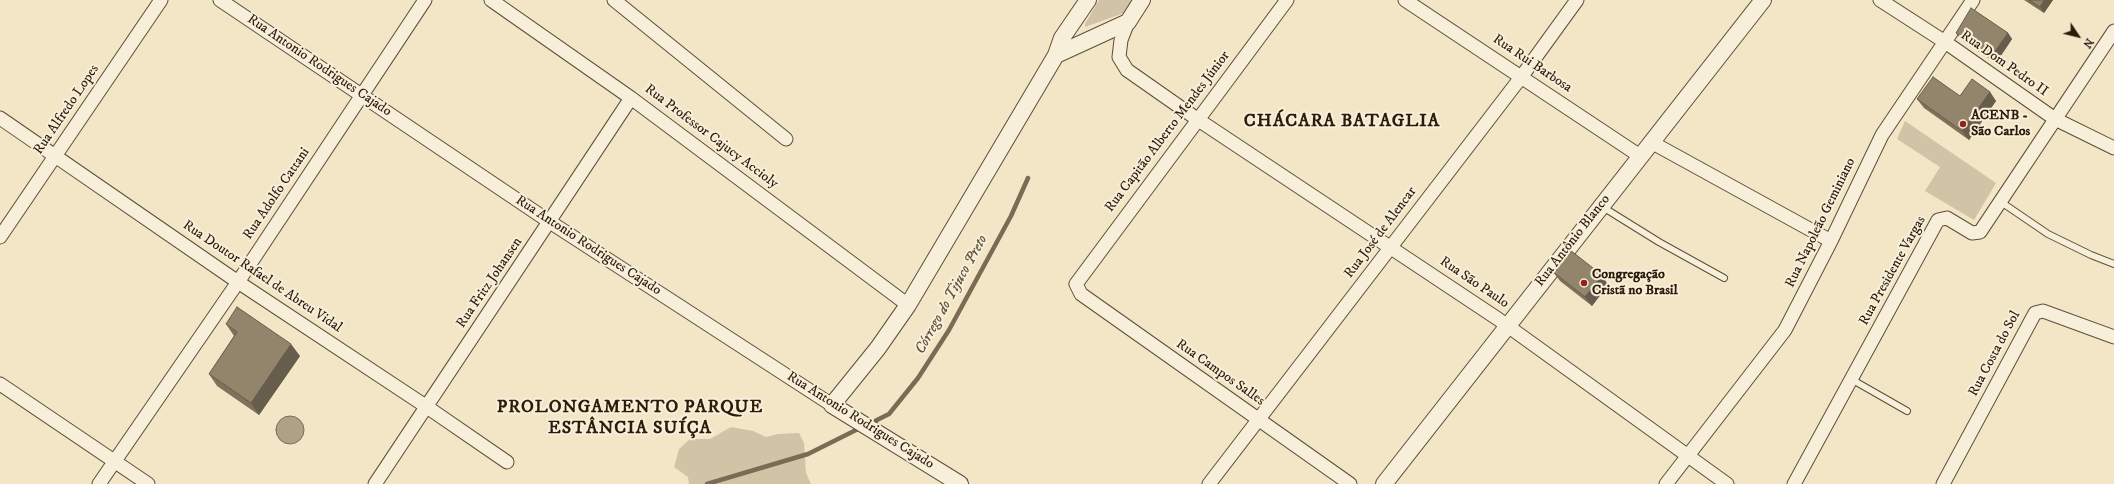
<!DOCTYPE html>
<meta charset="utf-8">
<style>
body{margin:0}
#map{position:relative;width:2114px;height:484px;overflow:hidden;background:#f2e6c6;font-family:"IM FELL DW Pica",serif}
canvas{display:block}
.north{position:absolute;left:2058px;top:16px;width:40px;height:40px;-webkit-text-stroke:3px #f7efda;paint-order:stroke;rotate:125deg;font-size:11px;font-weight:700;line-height:16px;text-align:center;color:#2d1b0a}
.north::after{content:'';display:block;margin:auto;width:14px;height:18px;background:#2d1b0a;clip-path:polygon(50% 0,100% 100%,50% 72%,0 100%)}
</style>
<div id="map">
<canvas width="2114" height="484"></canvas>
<div class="north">N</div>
</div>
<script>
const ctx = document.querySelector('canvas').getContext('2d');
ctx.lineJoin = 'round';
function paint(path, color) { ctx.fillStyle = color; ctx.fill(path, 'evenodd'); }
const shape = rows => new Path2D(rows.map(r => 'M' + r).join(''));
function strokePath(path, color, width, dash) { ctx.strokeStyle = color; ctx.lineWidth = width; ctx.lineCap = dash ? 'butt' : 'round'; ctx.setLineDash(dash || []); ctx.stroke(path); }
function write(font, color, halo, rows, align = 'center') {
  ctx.font = font + ' "IM FELL DW Pica",serif'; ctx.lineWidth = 4; ctx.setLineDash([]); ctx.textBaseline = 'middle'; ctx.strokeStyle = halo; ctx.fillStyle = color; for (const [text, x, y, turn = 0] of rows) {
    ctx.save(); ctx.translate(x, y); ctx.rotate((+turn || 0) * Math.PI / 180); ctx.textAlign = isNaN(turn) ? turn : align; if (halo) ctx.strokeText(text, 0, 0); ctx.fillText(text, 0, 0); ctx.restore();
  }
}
paint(shape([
 [1099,0,1135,0,1124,13,1085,27,1085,24],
 [1905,121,1996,183,1974,220,1925,191,1940,167,1897,139],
 [731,427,753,431,766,437,778,434,799,433,804,443,806,473,811,484,689,484,688,477,674,467,679,449,690,439,710,439]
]), '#d1c3a6');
const water = shape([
 '276 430a14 14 0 1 1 28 0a14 14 0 1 1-28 0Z'
]);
paint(water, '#afa186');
strokePath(water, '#7b6b54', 1);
strokePath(shape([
 [869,424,889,414,918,378,949,330,1011,216,1028,178],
 [707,484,808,454,862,427]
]), '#7b6b54', 4.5);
const service = shape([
 [2001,202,2048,234,2091,255,2114,264],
 [1601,206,1659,242,1724,278],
 [1851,379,1907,411]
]);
const minor = shape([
 [220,0,550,222,832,405],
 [491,0,631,98,908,305],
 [614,0,786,139],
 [1287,0,1076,284,1081,294,1350,484],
 [1405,0,1640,156],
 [1880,0,1945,42,2055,119,2114,148],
 [1128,22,1121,40,1119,57,1127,70,1197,119,1498,319,1727,484],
 [0,118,238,282,427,407,507,462],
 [1651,142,1831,241],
 [0,237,161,0],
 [0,384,148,484],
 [99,484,238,282,425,0],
 [375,484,631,98],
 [1209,484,1522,76,1577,0],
 [1666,484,1785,330,1831,241,1882,135,1973,0],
 [1794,484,1938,220,1947,218,1972,233,1980,232,2114,31],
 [1943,484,2035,313,2043,311,2114,337]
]);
const tertiary = shape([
 [1056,55,1128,22,1142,0],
 [960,484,832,405,878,348,908,305,1056,55,1062,38,1088,0],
 [1384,484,1763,0]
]);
strokePath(service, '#5e4e39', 8);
strokePath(minor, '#5e4e39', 15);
strokePath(tertiary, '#5e4e39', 18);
strokePath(service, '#f7efda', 6);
strokePath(minor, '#f7efda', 13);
strokePath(tertiary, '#f7efda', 16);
paint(shape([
 [2024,0,2053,0,2044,13],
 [1956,33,2008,33,2012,39,1996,63,1960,39],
 [1990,92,1996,101,1969,140,1924,108,1917,99,1960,96],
 [1553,272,1608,285,1592,306,1560,281],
 [226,324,300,356,259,415,217,386,209,374,234,336]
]), '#7e725d');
paint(shape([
 [2044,0,2053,0,2044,13,2040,7],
 [2008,33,2012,39,1996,63,1991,57],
 [1990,92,1996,101,1969,140,1962,131],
 [1602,275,1608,285,1592,306,1585,297],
 [291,344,300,356,259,415,251,403]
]), '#675d4c');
const building = shape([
 [2029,0,2044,0,2040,7,2029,0],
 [1971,8,2008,33,1991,57,1956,33,1971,8],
 [1933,77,1960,96,1972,79,1990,92,1962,131,1917,99,1933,77],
 [1570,250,1602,275,1585,297,1553,272,1570,250],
 [237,307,291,344,251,403,209,374,237,332,226,324,237,307]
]);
paint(building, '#93856c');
strokePath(building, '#675d4c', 1);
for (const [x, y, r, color] of [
 [1963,124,4,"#8f2418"],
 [1584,283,4,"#8f2418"]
]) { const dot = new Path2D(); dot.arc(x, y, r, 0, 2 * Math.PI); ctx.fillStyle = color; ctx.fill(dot); strokePath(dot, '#f7efda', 1.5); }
write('14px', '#2d1b0a', '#f7efda', [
 ["Rua Rui Barbosa",1532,64,34],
 ["Rua Dom Pedro II",2004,64,35],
 ["Rua Antonio Rodrigues Cajado",319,66,34],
 ["Rua Alfredo Lopes",67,110,-56],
 ["Rua Capitão Alberto Mendes Júnior",1168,132,-53],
 ["Rua Professor Cajucy Accioly",711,137,37],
 ["Rua Adolfo Cattani",277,194,-56],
 ["Rua Napoleão Geminiano",1821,223,-64],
 ["Rua José de Alencar",1381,233,-53],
 ["Rua Antônio Blanco",1573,241,-52],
 ["Rua Antonio Rodrigues Cajado",588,246,33],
 ["Rua Presidente Vargas",1893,271,-61],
 ["Rua Doutor Rafael de Abreu Vidal",262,277,34],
 ["Rua Fritz Johansen",490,283,-56],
 ["Rua São Paulo",1474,283,34],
 ["Rua Costa do Sol",1995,354,-62],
 ["Rua Campos Salles",1220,373,35],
 ["Rua Antonio Rodrigues Cajado",860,421,32]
]);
write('bold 14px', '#2d1b0a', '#f7efda', [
 ["ACENB -",1971,116],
 ["São Carlos",1971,132],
 ["Congregação",1592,275],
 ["Cristã no Brasil",1592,291]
], 'left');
write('italic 15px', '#61513c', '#f7efda', [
 ["Córrego do Tijuco Preto",952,295,-61]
]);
ctx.letterSpacing = '1px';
write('bold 18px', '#2d1b0a', '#f7efda', [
 ["CHÁCARA BATAGLIA",1342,122],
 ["PROLONGAMENTO PARQUE",630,408],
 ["ESTÂNCIA SUÍÇA",630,429]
]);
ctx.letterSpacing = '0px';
</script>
